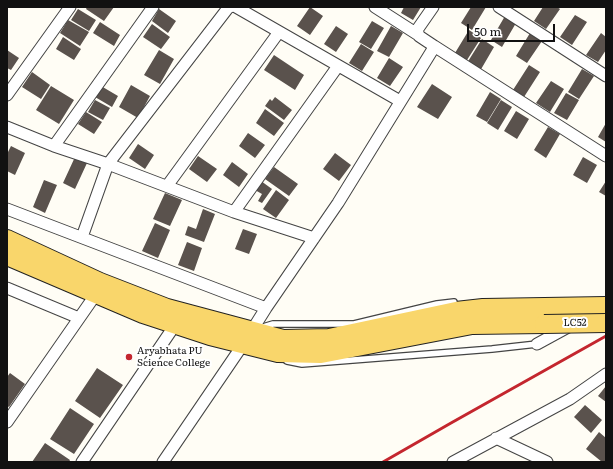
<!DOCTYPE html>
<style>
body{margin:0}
#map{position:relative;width:613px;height:469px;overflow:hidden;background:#fffdf5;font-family:Literata,serif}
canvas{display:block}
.frame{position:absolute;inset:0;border:8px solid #111;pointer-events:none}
.scale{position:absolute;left:467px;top:24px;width:88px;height:18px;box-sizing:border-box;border:2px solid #111;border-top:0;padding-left:5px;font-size:12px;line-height:14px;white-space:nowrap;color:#111;-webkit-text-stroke:3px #fff;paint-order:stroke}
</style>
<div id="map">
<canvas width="613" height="469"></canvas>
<div class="frame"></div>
<div class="scale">50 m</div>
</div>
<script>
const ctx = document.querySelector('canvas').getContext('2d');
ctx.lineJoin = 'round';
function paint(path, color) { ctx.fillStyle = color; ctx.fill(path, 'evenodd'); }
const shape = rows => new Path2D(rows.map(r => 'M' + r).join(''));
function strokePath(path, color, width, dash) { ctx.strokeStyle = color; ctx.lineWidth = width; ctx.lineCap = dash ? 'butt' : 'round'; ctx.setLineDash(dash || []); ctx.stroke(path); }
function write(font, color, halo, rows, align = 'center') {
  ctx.font = font + ' Literata,serif'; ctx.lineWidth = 4; ctx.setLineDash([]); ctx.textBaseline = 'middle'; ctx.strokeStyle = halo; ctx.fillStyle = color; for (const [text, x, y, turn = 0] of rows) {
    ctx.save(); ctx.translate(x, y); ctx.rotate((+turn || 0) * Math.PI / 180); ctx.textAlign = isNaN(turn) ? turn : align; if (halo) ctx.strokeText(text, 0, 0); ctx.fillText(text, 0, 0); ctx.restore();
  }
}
paint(shape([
 [87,7,114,7,104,21,86,9],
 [310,7,323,16,310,35,297,26],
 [404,7,421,7,413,20,401,13],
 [471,7,486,7,472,30,461,23],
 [543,7,557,7,560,9,546,29,534,21],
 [78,9,96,20,89,31,71,20],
 [159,9,176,21,168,33,152,21],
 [575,15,587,22,572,45,560,37],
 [505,16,516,23,502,47,491,40],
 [68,20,89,32,80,46,60,33],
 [372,21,384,28,371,49,359,42],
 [100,22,120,35,114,46,93,33],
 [152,24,170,37,161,49,143,37],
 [336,26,348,34,336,52,324,44],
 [391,26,403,33,389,57,377,51],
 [469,30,481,38,467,60,455,53],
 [530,33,542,41,527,63,516,56],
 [601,33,606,37,606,50,598,62,586,55],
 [63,37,81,49,74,60,56,49],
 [482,39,494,47,480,71,467,63],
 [361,44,374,52,362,71,349,63],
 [7,50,19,58,11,70,7,68],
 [159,50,174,59,160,84,144,75],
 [274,55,304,75,295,90,264,70],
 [389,58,403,67,390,86,377,78],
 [529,65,540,72,524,97,513,90],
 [582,69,594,76,579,99,568,92],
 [32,72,50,85,41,99,22,87],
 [551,81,564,89,550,112,536,103],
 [432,84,452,97,438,119,417,107],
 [131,85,150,96,138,118,119,107],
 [51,86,74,100,59,124,36,110],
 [101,86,118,96,112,107,95,97],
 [490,92,501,99,487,122,476,116],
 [566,93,579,100,567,120,554,113],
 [275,97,292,110,284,120,265,106,270,99,272,101],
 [95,100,110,108,103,120,88,112],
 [501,100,512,107,498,130,487,123],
 [265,109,284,123,274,136,256,123],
 [516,111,529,119,517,139,504,131],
 [86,112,102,122,94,134,78,124],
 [606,123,606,142,598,137],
 [548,127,560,134,546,158,534,150],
 [248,133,265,145,255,158,239,146],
 [138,144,154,155,145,169,129,158],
 [11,146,25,153,15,175,7,171,7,154],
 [335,153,351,165,339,181,323,169],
 [198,156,217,169,207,182,189,169],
 [75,157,87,163,75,189,63,183],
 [583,157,597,165,587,183,573,175],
 [232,162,248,174,239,187,223,175],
 [274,167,298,184,289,196,265,179],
 [44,180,57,185,45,213,33,207],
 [261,181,272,189,262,203,258,201,262,194,255,190],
 [606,181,606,196,599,192],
 [276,190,289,200,276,218,263,209],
 [165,193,182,200,170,226,153,219],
 [203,209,215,214,204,242,185,235,188,226,196,229],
 [155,223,170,230,158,258,142,251],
 [243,229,257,234,249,254,235,249],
 [187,242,202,248,194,271,178,265],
 [97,368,123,385,100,418,75,401],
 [10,373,25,384,9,407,7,406,7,377],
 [606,386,606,402,598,396],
 [585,405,602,420,591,433,574,417],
 [70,408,94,424,74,454,50,439],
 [599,432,606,438,606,462,602,462,586,449],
 [45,443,70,460,69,462,32,462]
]), '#5a524d');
const lane = shape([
 [263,327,273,324,354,324,437,304,454,302],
 [287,361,302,364,492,349,537,344]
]);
const street = shape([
 [236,7,400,101],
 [375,7,417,34],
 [499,7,606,76],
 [434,46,606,156],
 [7,95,70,7],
 [7,127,54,146,108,164,234,212,314,238],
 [54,146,153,7],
 [167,186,279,32],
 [7,209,266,308],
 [234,212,338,66],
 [82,237,108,164,228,8,230,7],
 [7,288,79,318],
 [537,344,570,326],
 [7,422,96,294],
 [496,438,547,462],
 [82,462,175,325],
 [163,462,244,343,266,308,338,203,433,49,434,46,419,36,417,30,433,7],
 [453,462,570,399,606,374]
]);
const primary = shape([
 [7,239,100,282,167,308,283,339,329,338,456,311,483,308,606,306],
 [7,256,143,314,210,336,278,353,321,354,472,325,544,324]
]);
strokePath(lane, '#444', 8);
strokePath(street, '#444', 13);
strokePath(primary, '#222', 20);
strokePath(lane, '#fff', 5.5);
strokePath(street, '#fff', 11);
strokePath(primary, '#f9d66b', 18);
strokePath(shape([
 [383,462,451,423,606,336]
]), '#c4262e', 3);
const primaryBridge = shape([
 [544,324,606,323]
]);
strokePath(primaryBridge, '#222', 20, []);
strokePath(primaryBridge, '#f9d66b', 18);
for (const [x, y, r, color] of [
 [129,357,4,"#c4262e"]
]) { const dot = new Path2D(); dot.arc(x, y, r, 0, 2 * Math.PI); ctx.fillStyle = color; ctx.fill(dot); strokePath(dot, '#fff', 1.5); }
write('10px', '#111', '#fff', [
 ["LC52",575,323,-1]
]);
write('10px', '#111', '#fff', [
 ["Aryabhata PU",137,351],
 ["Science College",137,363]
], 'left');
</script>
